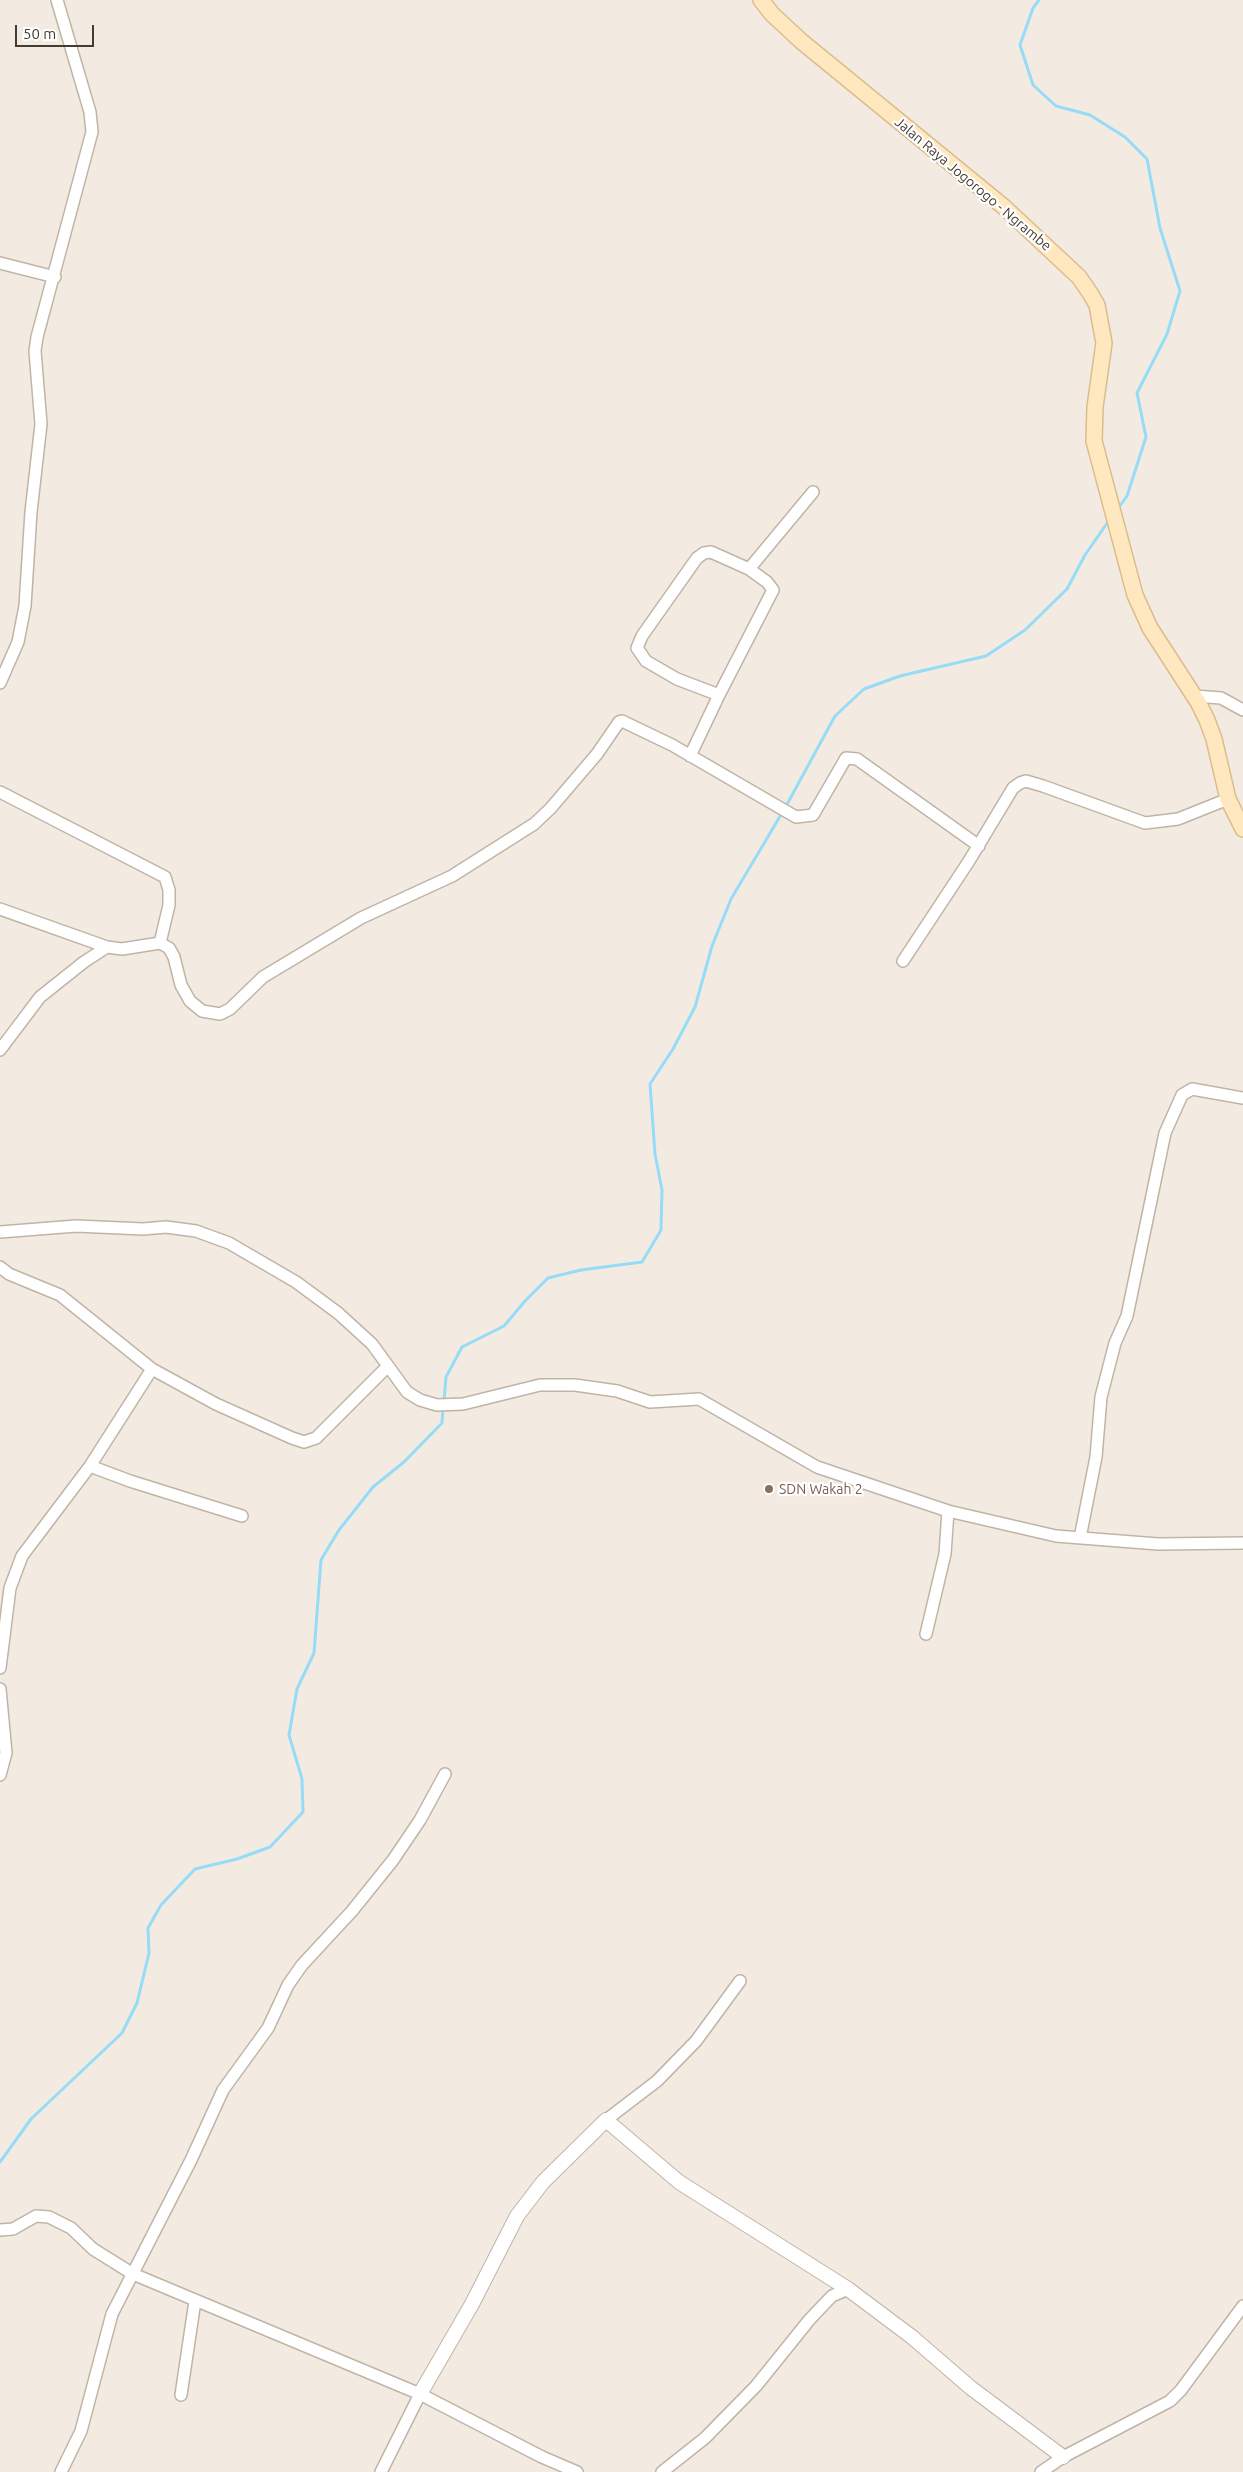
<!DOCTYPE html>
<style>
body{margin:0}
#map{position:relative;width:1243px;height:2472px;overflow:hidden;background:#f3ebe1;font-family:Ubuntu,sans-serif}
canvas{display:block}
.scale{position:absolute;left:15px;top:25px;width:79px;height:22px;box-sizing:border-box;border:2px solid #443b32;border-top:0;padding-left:6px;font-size:15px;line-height:18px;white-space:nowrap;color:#443b32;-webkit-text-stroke:4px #fff;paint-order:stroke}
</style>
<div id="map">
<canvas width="1243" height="2472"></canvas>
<div class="scale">50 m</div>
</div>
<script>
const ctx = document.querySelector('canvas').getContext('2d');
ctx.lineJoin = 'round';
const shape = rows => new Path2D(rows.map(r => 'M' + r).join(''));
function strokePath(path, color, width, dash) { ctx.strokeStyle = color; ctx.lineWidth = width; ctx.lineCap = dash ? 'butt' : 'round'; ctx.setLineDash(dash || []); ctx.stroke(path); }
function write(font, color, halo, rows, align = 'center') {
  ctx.font = font + ' Ubuntu,sans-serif'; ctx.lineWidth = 4.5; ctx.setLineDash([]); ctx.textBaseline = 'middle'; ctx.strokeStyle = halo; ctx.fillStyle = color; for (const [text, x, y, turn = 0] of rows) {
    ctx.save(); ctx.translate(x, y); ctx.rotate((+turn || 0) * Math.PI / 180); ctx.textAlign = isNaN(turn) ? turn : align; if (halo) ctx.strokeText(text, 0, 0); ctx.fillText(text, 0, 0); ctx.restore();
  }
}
strokePath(shape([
 [1039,0,1033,8,1020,45,1033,85,1056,106,1090,115,1125,137,1147,159,1160,228,1180,291,1167,334,1137,393,1146,437,1127,496,1117,510],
 [785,808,835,716,864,689,900,676,986,656,1025,630,1067,589,1085,555,1110,519],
 [444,1401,446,1377,462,1347,504,1326,525,1301,548,1278,581,1270,642,1262,661,1230,662,1190,655,1154,650,1084,673,1049,695,1007,712,946,731,899,782,813],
 [0,2162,31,2119,122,2033,137,2003,149,1953,148,1928,161,1905,195,1869,237,1859,270,1847,303,1812,302,1779,289,1735,297,1689,314,1653,321,1560,339,1530,373,1487,404,1462,442,1423,443,1408]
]), '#96dcf7', 3);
const minor = shape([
 [0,263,55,277],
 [749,569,813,492],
 [0,683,18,642,25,606,31,512,41,424,35,351,37,337,92,132,90,112,57,0],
 [1194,696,1221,698,1243,710],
 [690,756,719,695,773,590,767,582,749,569,711,552,704,553,697,558,642,636,637,648,646,661,677,679,719,695],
 [0,792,165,877,169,890,169,905,160,943],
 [0,909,107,947,122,949,160,943,169,948,174,957,181,985,190,1001,202,1011,220,1014,230,1009,263,977,361,918,452,876,534,824,550,809,597,754,619,722,622,721,672,745,796,817,813,815,846,758,857,759,979,846],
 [903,961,969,861,1013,788,1020,783,1026,781,1043,786,1145,823,1178,819,1228,799],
 [0,1050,40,997,84,962,107,947],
 [0,1232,76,1226,143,1229,166,1227,196,1231,229,1243,296,1282,338,1313,372,1344,407,1392,420,1400,437,1405,463,1404,540,1385,575,1385,617,1391,650,1402,699,1399,817,1467,948,1511,1056,1536,1158,1544,1243,1543],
 [0,1267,9,1274,60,1295,152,1369,216,1404,292,1438,304,1442,316,1438,387,1367],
 [90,1466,130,1481,242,1516],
 [1080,1538,1096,1457,1101,1397,1115,1343,1127,1316,1165,1133,1182,1095,1192,1089,1243,1098],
 [926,1634,945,1554,948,1511],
 [0,1668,10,1588,22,1556,90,1466,152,1369],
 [0,1689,6,1753,0,1775],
 [606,2120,657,2081,696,2041,740,1981],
 [0,2230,13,2229,36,2216,49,2217,71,2228,93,2249,133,2274,420,2394,542,2457,577,2472],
 [181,2395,195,2301],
 [61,2472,81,2431,112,2314,191,2160,223,2090,268,2028,288,1985,302,1965,352,1911,393,1860,420,1820,445,1774],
 [381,2472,420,2394],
 [662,2472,705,2438,756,2386,810,2319,832,2296,848,2289],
 [1041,2472,1063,2457,1170,2401,1181,2390,1243,2306]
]);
const tertiary = shape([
 [420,2394,472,2304,517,2216,543,2182,606,2120,679,2182,848,2289,912,2337,971,2388,1063,2457]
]);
const secondary = shape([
 [761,0,772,14,801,41,1004,207,1079,277,1090,293,1097,305,1104,343,1095,407,1094,441,1135,595,1150,628,1198,702,1207,720,1214,739,1228,799,1243,829]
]);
strokePath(minor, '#c1b4a6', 14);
strokePath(tertiary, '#c1b4a6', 16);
strokePath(secondary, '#dbbd8d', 18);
strokePath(minor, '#fff', 11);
strokePath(tertiary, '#fff', 14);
strokePath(secondary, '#ffe7bf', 15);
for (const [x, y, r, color] of [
 [769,1489,5,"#8d6e63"]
]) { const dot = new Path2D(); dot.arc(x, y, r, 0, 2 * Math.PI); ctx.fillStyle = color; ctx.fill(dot); strokePath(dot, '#fff', 2); }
write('14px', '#443b32', '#fff', [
 ["Jalan Raya Jogorogo - Ngrambe",973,184,40]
]);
write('14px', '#785e54', '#fff', [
 ["SDN Wakah 2",779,1489]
], 'left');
</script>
